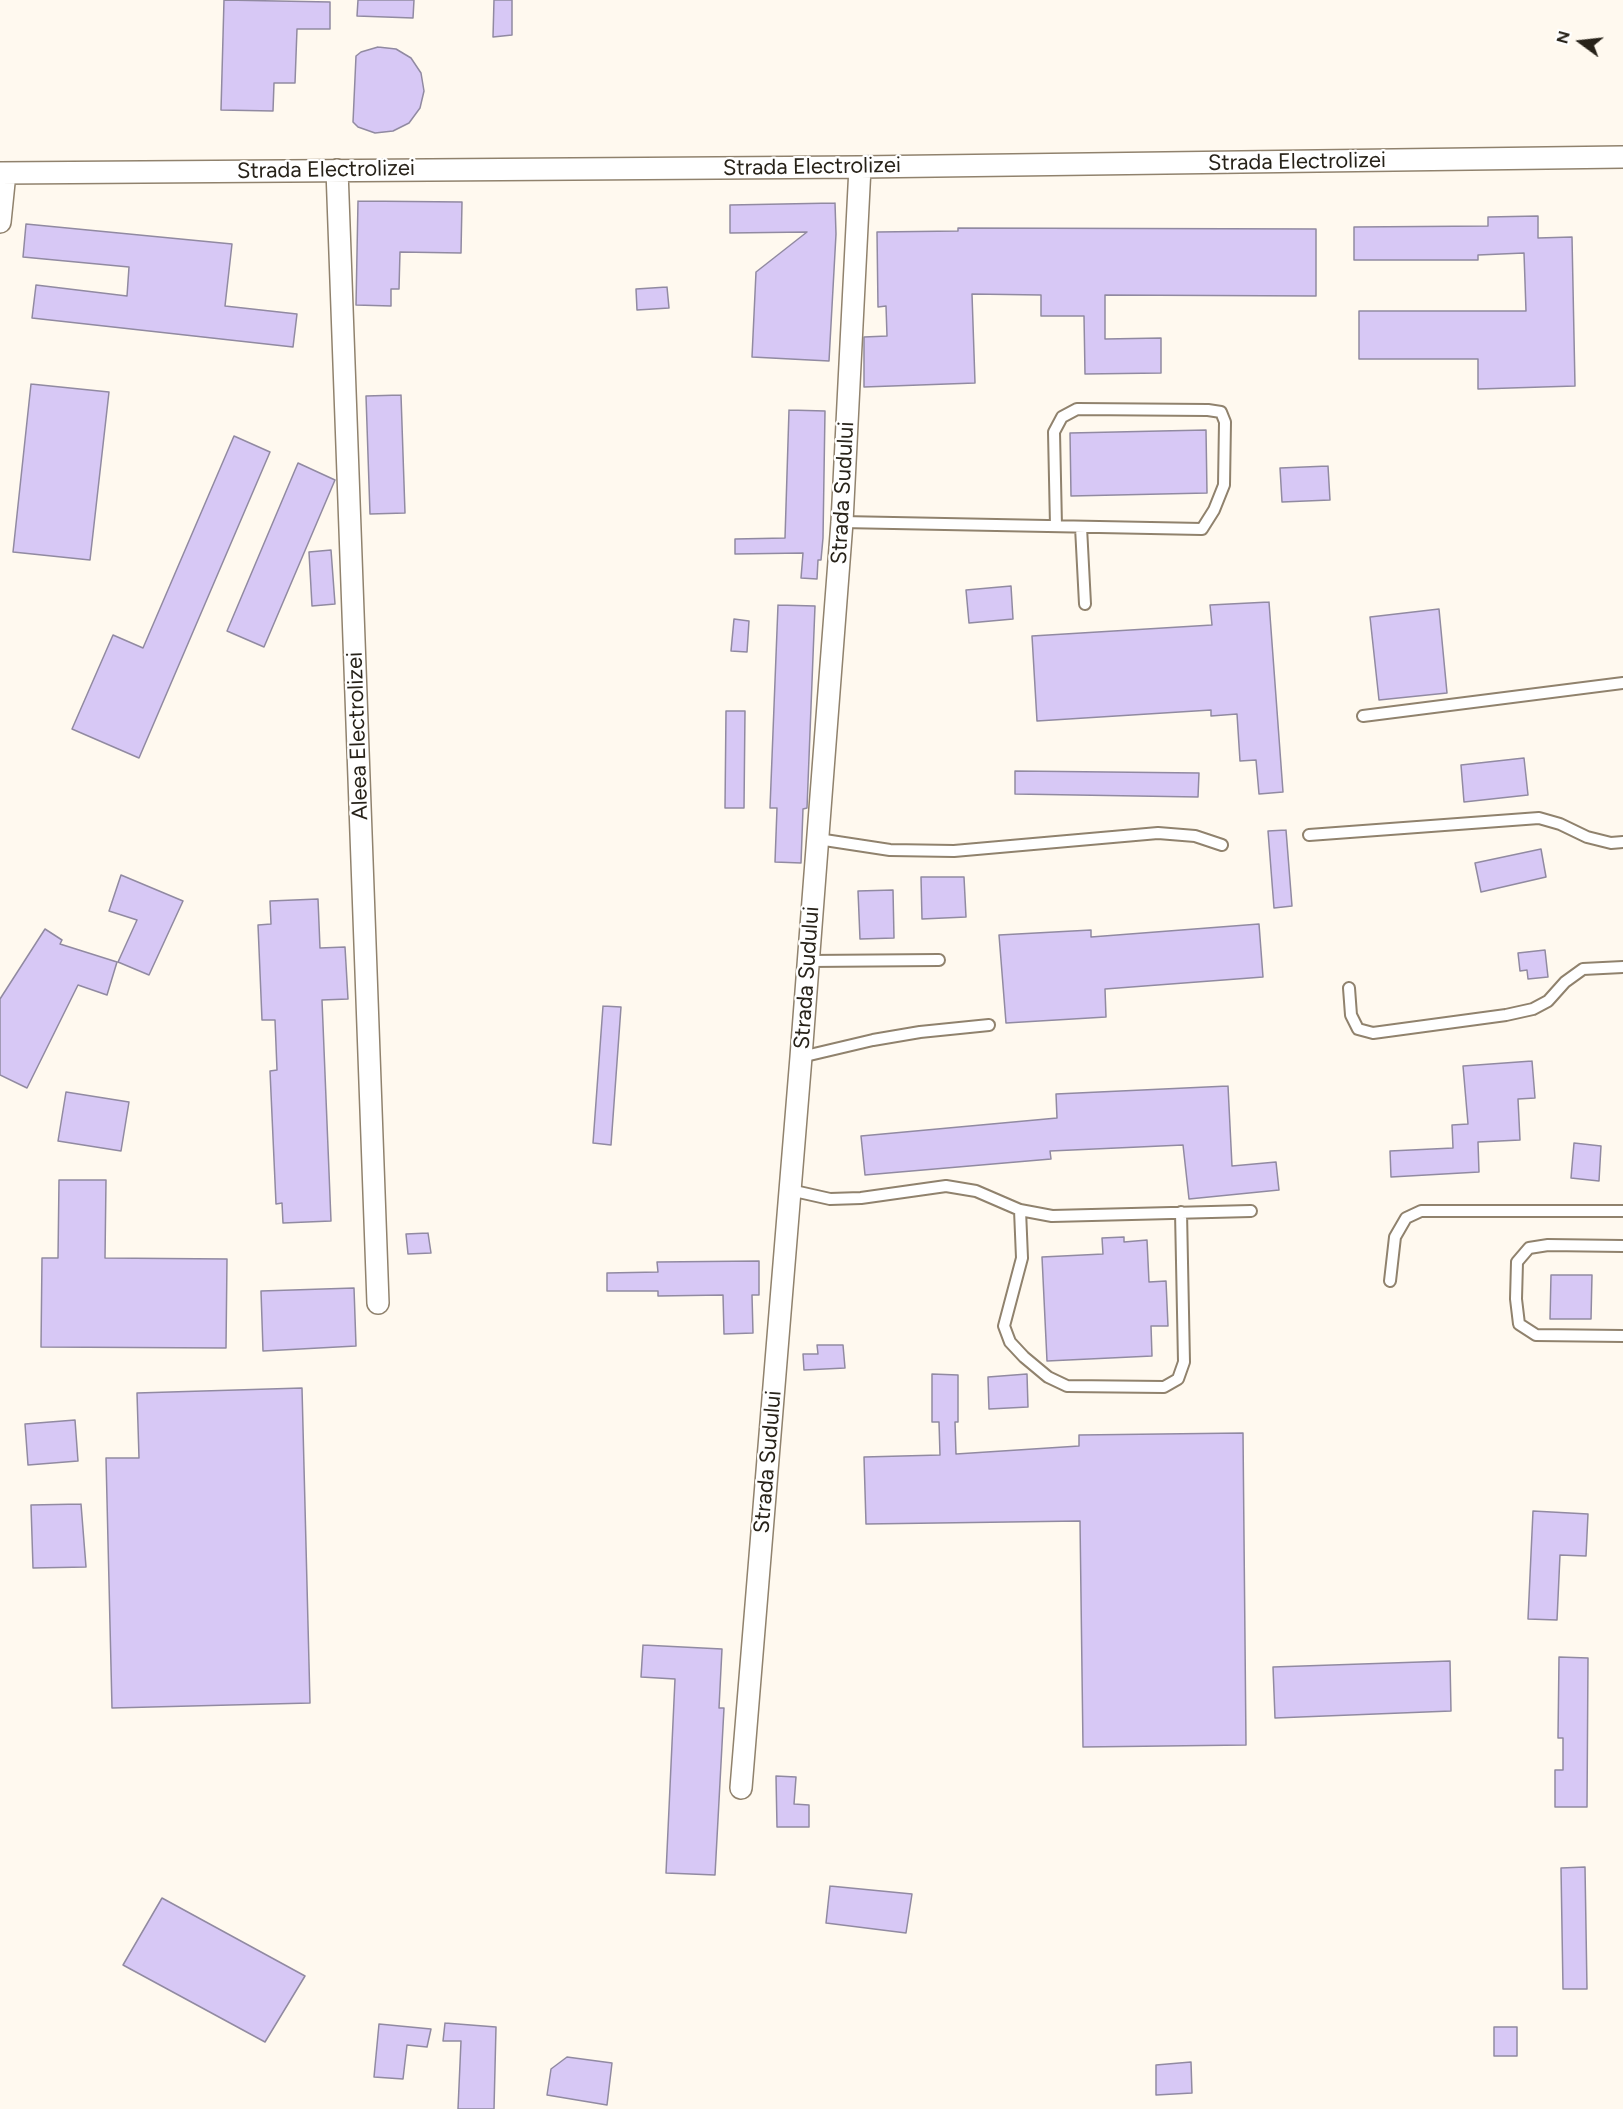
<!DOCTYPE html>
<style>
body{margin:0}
#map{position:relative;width:1623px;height:2109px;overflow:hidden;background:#fff9ef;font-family:Figtree,sans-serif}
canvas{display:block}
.north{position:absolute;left:1551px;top:12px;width:60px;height:60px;-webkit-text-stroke:4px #fff;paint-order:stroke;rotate:285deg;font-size:16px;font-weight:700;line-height:24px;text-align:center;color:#272219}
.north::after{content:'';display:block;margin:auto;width:21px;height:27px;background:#272219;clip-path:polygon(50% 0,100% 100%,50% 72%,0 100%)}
</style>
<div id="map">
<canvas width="1623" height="2109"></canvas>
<div class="north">N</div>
</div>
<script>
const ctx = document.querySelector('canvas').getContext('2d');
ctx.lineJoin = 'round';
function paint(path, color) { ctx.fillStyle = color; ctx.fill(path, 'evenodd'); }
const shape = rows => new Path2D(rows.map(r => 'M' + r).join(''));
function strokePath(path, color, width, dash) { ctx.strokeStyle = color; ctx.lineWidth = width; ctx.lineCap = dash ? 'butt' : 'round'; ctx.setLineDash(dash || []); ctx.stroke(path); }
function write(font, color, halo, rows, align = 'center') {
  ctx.font = font + ' Figtree,sans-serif'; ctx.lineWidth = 4.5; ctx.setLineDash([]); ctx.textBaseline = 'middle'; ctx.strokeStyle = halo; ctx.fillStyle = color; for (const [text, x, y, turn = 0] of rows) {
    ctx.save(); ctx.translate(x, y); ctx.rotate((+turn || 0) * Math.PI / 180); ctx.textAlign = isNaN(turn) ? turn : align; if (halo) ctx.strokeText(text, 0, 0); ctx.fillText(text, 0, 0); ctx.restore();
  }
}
const building = shape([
 [224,0,330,2,330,29,297,29,295,83,274,83,273,111,221,110,224,0],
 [358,0,414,0,413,18,357,16,358,0],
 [494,0,512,0,512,35,493,37,494,0],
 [378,47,396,49,411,58,421,73,424,91,420,108,409,123,393,131,375,133,358,127,353,122,356,56,361,52,378,47],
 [358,201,462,202,461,253,400,252,399,289,391,289,391,306,356,305,358,201],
 [835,203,836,234,829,361,752,357,756,272,807,232,730,233,730,205,835,203],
 [1538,216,1538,238,1572,237,1575,386,1478,389,1478,359,1359,359,1359,311,1526,311,1524,253,1478,255,1478,260,1354,260,1354,227,1488,226,1488,217,1538,216],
 [26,224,232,244,225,306,297,314,293,347,32,318,36,285,127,296,129,267,23,257,26,224],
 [958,228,1316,229,1316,296,1105,295,1105,339,1161,338,1161,373,1085,374,1084,316,1041,316,1041,295,972,294,975,383,864,387,864,337,887,336,886,306,878,307,877,232,958,231,958,228],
 [667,287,669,308,637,310,636,289,667,287],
 [31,384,109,392,90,560,13,552,31,384],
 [401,395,405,513,370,514,366,396,401,395],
 [789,410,825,411,823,538,821,560,818,560,817,579,801,578,803,553,735,554,735,539,785,538,789,410],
 [1206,430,1207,493,1071,496,1070,433,1206,430],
 [234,436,270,452,139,758,72,729,113,635,143,648,234,436],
 [298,463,335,480,264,647,227,631,298,463],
 [1328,466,1330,500,1282,502,1280,468,1328,466],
 [331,550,335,604,312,606,309,552,331,550],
 [1011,586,1013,619,969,623,966,590,1011,586],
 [1269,602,1283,792,1259,794,1256,760,1240,761,1237,714,1211,716,1211,710,1037,721,1032,636,1212,625,1210,605,1269,602],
 [778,605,815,606,807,808,803,809,801,863,775,862,777,808,770,808,778,605],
 [1439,609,1447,693,1379,700,1370,617,1439,609],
 [734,619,749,621,747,652,731,651,734,619],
 [726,711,745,711,744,808,725,808,726,711],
 [1524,758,1528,795,1464,802,1461,765,1524,758],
 [1015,771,1199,773,1198,797,1015,794,1015,771],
 [1286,830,1292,906,1274,908,1268,831,1286,830],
 [1541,849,1546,877,1481,892,1475,863,1541,849],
 [121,875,183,901,149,975,118,962,137,920,109,911,121,875],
 [921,877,964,877,966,917,922,919,921,877],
 [893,890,894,938,860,939,858,891,893,890],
 [318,899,320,948,345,947,348,999,322,1000,331,1221,283,1223,282,1203,276,1204,270,1071,277,1070,275,1020,262,1020,258,925,271,924,270,901,318,899],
 [1259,924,1263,977,1105,989,1106,1017,1006,1023,999,935,1091,930,1091,937,1259,924],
 [45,929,62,940,60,944,117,962,107,995,78,985,27,1088,0,1075,0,999,45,929],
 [1545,950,1548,977,1528,979,1527,970,1520,971,1518,953,1545,950],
 [603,1006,621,1007,611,1145,593,1143,603,1006],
 [1532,1061,1535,1098,1518,1099,1520,1140,1478,1142,1479,1172,1391,1177,1390,1151,1453,1148,1452,1125,1468,1124,1463,1066,1532,1061],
 [1228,1086,1232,1166,1276,1162,1279,1190,1189,1199,1183,1145,1050,1151,1051,1159,865,1175,861,1136,1057,1118,1056,1094,1228,1086],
 [66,1092,129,1102,121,1151,58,1141,66,1092],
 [1574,1143,1601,1146,1599,1181,1571,1178,1574,1143],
 [59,1180,106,1180,105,1258,227,1259,226,1348,41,1347,42,1258,58,1258,59,1180],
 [428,1233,431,1253,408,1254,406,1234,428,1233],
 [1124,1237,1124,1242,1147,1240,1149,1282,1166,1281,1168,1326,1151,1326,1152,1356,1047,1361,1042,1257,1103,1254,1102,1238,1124,1237],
 [759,1261,759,1295,752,1295,753,1333,724,1334,723,1295,658,1296,658,1291,607,1291,607,1273,658,1272,657,1262,759,1261],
 [1551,1275,1592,1275,1591,1319,1550,1319,1551,1275],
 [354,1288,356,1346,263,1351,261,1291,354,1288],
 [817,1345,843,1345,845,1368,804,1370,803,1354,818,1354,817,1345],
 [932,1374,958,1375,958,1422,955,1422,956,1454,1079,1446,1079,1435,1243,1433,1246,1745,1083,1747,1080,1521,866,1524,864,1457,940,1455,939,1422,932,1422,932,1374],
 [1027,1374,1028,1407,989,1409,988,1377,1027,1374],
 [302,1388,310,1703,112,1708,106,1458,139,1458,137,1393,302,1388],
 [75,1420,78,1461,28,1465,25,1424,75,1420],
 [81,1504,86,1567,33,1568,31,1505,81,1504],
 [1533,1511,1588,1514,1586,1556,1560,1555,1557,1620,1528,1619,1533,1511],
 [643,1645,722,1649,719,1708,724,1708,715,1875,666,1873,675,1679,641,1677,643,1645],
 [1559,1657,1588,1658,1587,1807,1555,1807,1555,1770,1563,1770,1563,1738,1558,1738,1559,1657],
 [1450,1661,1451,1711,1275,1718,1273,1667,1450,1661],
 [776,1776,796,1777,794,1804,809,1805,809,1827,777,1827,776,1776],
 [1585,1867,1587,1989,1563,1989,1561,1868,1585,1867],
 [830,1886,912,1894,906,1933,826,1923,830,1886],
 [162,1898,305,1976,265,2042,123,1965,162,1898],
 [445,2023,496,2027,494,2109,458,2109,461,2041,443,2041,445,2023],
 [379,2024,431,2029,427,2047,407,2045,403,2079,374,2077,379,2024],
 [1494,2027,1517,2027,1517,2056,1494,2056,1494,2027],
 [567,2057,612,2063,607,2105,547,2095,551,2069,567,2057],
 [1191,2062,1192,2093,1156,2095,1156,2065,1191,2062]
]);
paint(building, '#d7c8f5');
strokePath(building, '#918aa1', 1.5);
const service = shape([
 [842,522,1202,529,1214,510,1224,485,1225,422,1221,412,1208,410,1077,409,1062,417,1054,432,1056,526],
 [1081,527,1085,604],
 [1363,716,1623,683],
 [1309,835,1539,818,1560,824,1587,837,1611,843,1623,842],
 [818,839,890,850,954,851,1158,833,1195,836,1222,845],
 [808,961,939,960],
 [1349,988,1351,1015,1358,1029,1373,1033,1506,1015,1533,1009,1548,1001,1565,982,1583,969,1623,967],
 [801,1057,873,1040,920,1032,989,1025],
 [790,1190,830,1199,861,1198,946,1186,976,1191,1020,1210,1052,1216,1251,1211],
 [1020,1210,1022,1258,1004,1326,1010,1342,1024,1357,1048,1377,1067,1386,1164,1387,1178,1379,1184,1362,1181,1212],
 [1623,1246,1548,1245,1529,1248,1517,1262,1516,1299,1519,1324,1536,1335,1623,1336],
 [1390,1281,1395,1237,1406,1218,1421,1211,1623,1211]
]);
const minor = shape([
 [337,170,378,1303],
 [0,173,860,167,1623,157],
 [0,222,5,173],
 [741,1788,801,1057,842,522,860,167]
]);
strokePath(service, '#90826d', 14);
strokePath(minor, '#90826d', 24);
strokePath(service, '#fff', 10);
strokePath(minor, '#fff', 21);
write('22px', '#272219', '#fff', [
 ["Strada Electrolizei",1297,162,-1],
 ["Strada Electrolizei",812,167,-1],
 ["Strada Electrolizei",326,170,-1],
 ["Strada Sudului",843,493,-87],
 ["Aleea Electrolizei",358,736,-92],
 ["Strada Sudului",807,978,-86],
 ["Strada Sudului",768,1462,-85]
]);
</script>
